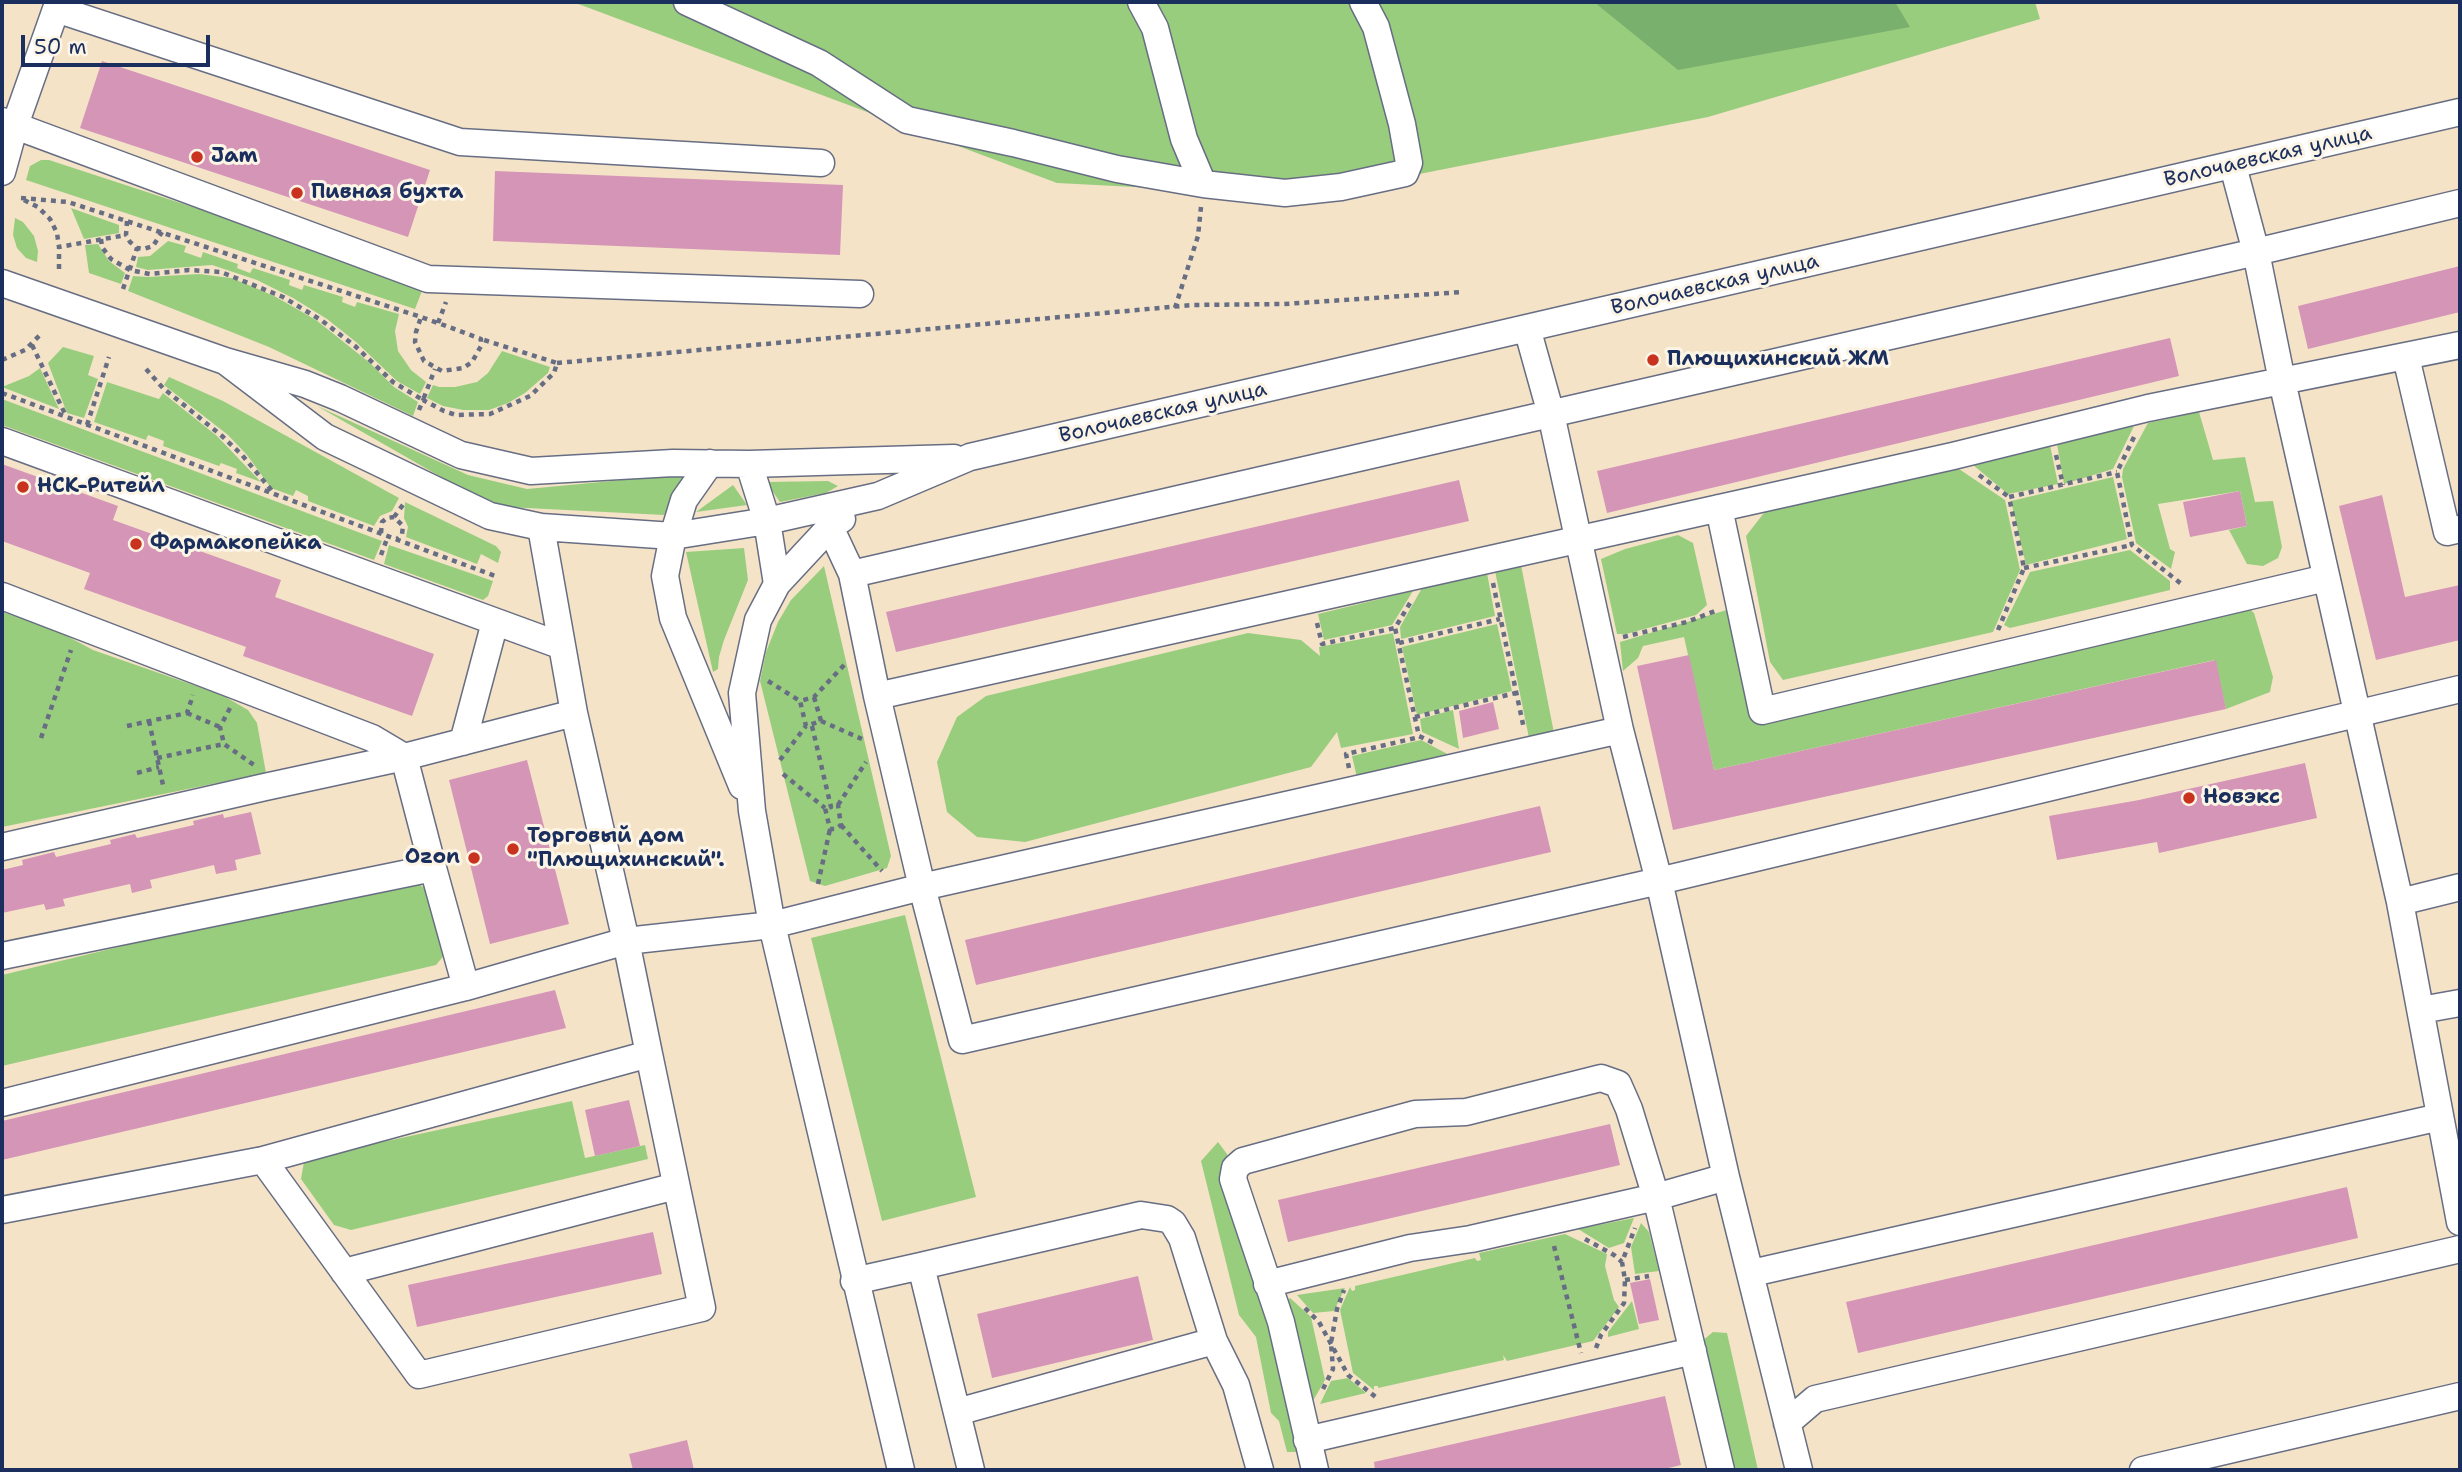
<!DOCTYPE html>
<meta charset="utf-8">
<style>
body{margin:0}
#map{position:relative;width:2462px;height:1472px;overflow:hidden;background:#f5e3c8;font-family:"Shantell Sans",sans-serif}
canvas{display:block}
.frame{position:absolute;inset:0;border:4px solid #1b2f5e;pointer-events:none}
.scale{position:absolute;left:21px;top:35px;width:189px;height:32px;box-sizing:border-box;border:4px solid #1b2f5e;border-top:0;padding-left:9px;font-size:21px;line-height:24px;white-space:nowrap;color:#1b2f5e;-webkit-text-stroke:5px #fcf5e5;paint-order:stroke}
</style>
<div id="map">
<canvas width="2462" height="1472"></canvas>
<div class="frame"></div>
<div class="scale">50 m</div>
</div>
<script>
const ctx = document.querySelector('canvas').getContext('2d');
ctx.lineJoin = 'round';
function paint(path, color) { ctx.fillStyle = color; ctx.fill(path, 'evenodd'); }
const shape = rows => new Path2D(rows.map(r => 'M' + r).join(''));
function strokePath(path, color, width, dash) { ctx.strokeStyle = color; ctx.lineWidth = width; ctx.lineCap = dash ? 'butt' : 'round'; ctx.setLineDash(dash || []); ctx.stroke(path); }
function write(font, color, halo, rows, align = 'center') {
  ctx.font = font + ' "Shantell Sans",sans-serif'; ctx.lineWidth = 6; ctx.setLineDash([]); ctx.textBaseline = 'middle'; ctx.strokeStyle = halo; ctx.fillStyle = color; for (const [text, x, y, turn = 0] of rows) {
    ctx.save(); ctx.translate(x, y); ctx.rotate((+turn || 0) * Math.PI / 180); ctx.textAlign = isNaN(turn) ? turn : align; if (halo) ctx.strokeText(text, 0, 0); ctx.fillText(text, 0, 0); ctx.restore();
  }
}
paint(shape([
 [573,2,2035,2,2040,19,1708,117,1308,196,1057,183],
 [41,160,49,160,425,283,415,309,26,180,30,166],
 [71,208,119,225,119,233,84,239],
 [15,218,23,222,34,236,38,251,37,262,26,258,17,248,13,235],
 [168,241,186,246,184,252,201,258,203,252,238,264,237,268,250,273,253,268,290,280,289,285,302,290,304,285,343,297,342,302,355,307,357,302,399,314,395,331,398,351,411,370,426,382,420,394,397,381,356,342,327,319,293,298,257,280,212,265,148,270,136,267,138,257,150,256],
 [98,244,109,261,125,273,121,284,89,273,85,245],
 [199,274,231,278,251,286,276,297,316,320,370,363,394,387,418,402,413,416,269,347,128,291,133,276,148,277],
 [63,347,94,356,88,375,98,379,84,418,67,413,48,363],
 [502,351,550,367,548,373,525,393,508,403,489,410,463,410,443,406,427,398,433,385,439,387,455,387,477,382,488,373],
 [40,368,59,409,2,387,29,376],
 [169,377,223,401,399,498,392,511,380,516,374,526,308,501,308,496,296,490,293,496,271,488,247,455,228,435,164,385],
 [107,382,159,399,163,393,217,436,261,482,236,473,237,469,221,463,219,466,163,446,164,441,148,435,146,440,94,422],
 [2,399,382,541,374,560,2,425],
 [317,406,468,475,527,489,686,474,664,515,507,507,469,493],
 [2199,412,2213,460,2245,457,2255,502,2273,501,2282,547,2278,558,2263,566,2247,564,2229,530,2247,526,2240,491,2158,504,2170,549,2175,552,2171,569,2136,543,2122,477,2123,469,2148,423],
 [2134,426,2113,469,2064,484,2057,444],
 [2050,445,2058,484,2008,494,1967,460],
 [1956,467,2005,500,2020,570,1993,632,1783,680,1770,662,1746,536,1767,509],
 [2113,477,2127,539,2026,565,2011,501],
 [828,481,838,486,826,493,780,502,766,482],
 [733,485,747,505,696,512],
 [405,502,496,546,501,552,498,563,481,554,477,564,406,537,408,527,404,518],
 [1678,535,1693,543,1707,605,1696,615,1626,634,1617,634,1601,559,1625,549],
 [389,545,493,581,488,596,483,600,384,564],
 [744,548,748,580,724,640,719,657,718,669,713,672,686,552],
 [2130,550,2170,581,2170,590,2010,628,2004,625,2030,572],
 [1521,565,1554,733,1529,738,1495,571],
 [824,566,891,856,887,868,825,886,810,881,760,681,766,652,778,622,791,600],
 [1487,573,1495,616,1401,639,1400,627,1422,588],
 [1413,591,1392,625,1324,640,1318,614],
 [2243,603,2254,613,2273,677,2270,692,2226,709,2215,660,1714,770,1684,637,1643,646,1638,658,1623,671,1620,642,1740,606,1762,710],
 [2,612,50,627,93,650,222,695,248,710,257,723,266,773,2,827],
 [1497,624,1512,691,1417,715,1402,647],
 [1248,633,1301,640,1320,656,1319,647,1393,633,1413,734,1341,748,1337,732,1311,767,1025,842,977,837,947,812,937,762,957,717,986,696],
 [1453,710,1459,749,1422,732,1420,719],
 [1421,740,1453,757,1358,782,1352,756],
 [417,883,431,892,446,953,436,965,2,1066,2,975,189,930],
 [905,915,976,1197,882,1221,811,938],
 [572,1101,585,1158,645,1145,648,1159,351,1230,334,1225,301,1179,304,1162,313,1157],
 [1218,1142,1227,1154,1228,1171,1264,1301,1300,1452,1287,1452,1279,1421,1271,1413,1256,1337,1239,1315,1201,1161],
 [1634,1218,1624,1243,1609,1248,1578,1229],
 [1641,1223,1649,1232,1659,1271,1635,1274,1631,1247],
 [1565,1234,1607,1254,1605,1266,1614,1300,1619,1307,1593,1341,1507,1361,1503,1355,1504,1360,1378,1388,1378,1386,1374,1386,1374,1390,1353,1373,1340,1310,1350,1287,1352,1291,1355,1290,1355,1286,1475,1258,1477,1261,1481,1260,1479,1253],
 [1345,1288,1334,1311,1313,1313,1297,1295],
 [1290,1298,1311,1317,1325,1380,1310,1406,1283,1303],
 [1632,1301,1639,1329,1608,1337,1608,1332],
 [1713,1332,1727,1333,1758,1470,1723,1470,1702,1341],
 [1348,1378,1366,1393,1320,1404,1331,1381]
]), '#99cd7e');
paint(shape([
 [1594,2,1895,2,1910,27,1678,70]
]), '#7ab06d');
paint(shape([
 [102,61,430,170,408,237,80,128],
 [495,171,843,185,840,255,493,241],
 [2460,266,2460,312,2308,349,2298,306],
 [2170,338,2179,376,1607,513,1597,471],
 [2,464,118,506,113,520,281,580,275,597,434,654,412,716,243,656,246,647,84,589,90,573,2,541],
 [1459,480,1469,521,896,652,886,612],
 [2240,491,2247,526,2190,537,2183,502],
 [2382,495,2405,597,2460,585,2460,640,2376,660,2339,506],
 [1689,655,1714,770,2216,660,2226,709,1673,830,1637,666],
 [1493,702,1499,729,1463,738,1459,711],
 [527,760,569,924,490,944,449,780],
 [2305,763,2317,818,2159,853,2157,842,2057,860,2049,816,2139,800],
 [1540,806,1551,852,976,985,965,940],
 [251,812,261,854,235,860,237,870,216,874,214,865,150,880,152,888,132,893,130,884,63,899,65,906,46,910,44,904,2,913,2,870,23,865,22,860,54,852,56,857,111,844,110,840,135,834,137,838,194,825,193,821,223,814,224,818],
 [555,990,566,1028,2,1160,2,1121],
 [629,1100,640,1146,595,1156,585,1110],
 [1610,1124,1620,1165,1288,1242,1278,1200],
 [2347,1187,2358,1238,1858,1353,1846,1302],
 [653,1232,662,1274,417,1327,408,1285],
 [1138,1276,1153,1340,992,1378,977,1314],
 [1650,1279,1659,1320,1639,1324,1630,1283],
 [1665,1396,1681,1465,1660,1470,1375,1470,1374,1462],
 [687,1440,694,1470,633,1470,629,1454]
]), '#d595b7');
const minor = shape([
 [687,2,819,63,907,120,1013,143,1117,169,1203,184,1285,193,1341,187,1405,173,1409,163,1402,124,1376,27,1363,2],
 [1141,2,1155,28,1184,139,1203,184],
 [2,121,428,279,860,294],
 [2233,166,2256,252,2282,381,2400,902,2460,1222],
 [2,172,15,125,56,9,460,142,821,163],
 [2,283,225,361,305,384,340,398,461,455,531,471,673,463,749,464,954,458],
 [1527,328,1551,414,1620,730,1659,881,1726,1177,1799,1470],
 [2406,357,2447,532,2460,529],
 [225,361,325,437,490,516,541,527,673,536,767,521,878,496,970,457,2460,112],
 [2,441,562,646],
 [710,463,684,500,673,536,665,576,673,618,742,786],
 [749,464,767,521,777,584,758,620,742,693,752,811,772,925,901,1470],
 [1719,508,1762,711,2326,578],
 [541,527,574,713],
 [830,527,852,574,877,696,922,887,1620,730],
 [852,574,2256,252,2460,203],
 [777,584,830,527,842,519],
 [2,596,372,738,404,757,574,713,626,941,772,925,922,887,962,1040,1659,881,2460,689],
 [877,696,1953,456,2148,408,2460,345],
 [463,742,495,622],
 [2,847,265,787,404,757,433,868,2,956],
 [433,868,466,987],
 [2400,902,2460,887],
 [2421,1010,2460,1003],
 [2,1103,466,987,626,941,649,1054,263,1160,2,1210],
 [263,1160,419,1375,702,1308,649,1054],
 [921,1266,1141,1215,1167,1219,1173,1223,1182,1238,1214,1341,1236,1385,1260,1470],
 [344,1272,676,1186],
 [1752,1273,2440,1117],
 [854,1281,921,1266,971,1470],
 [1267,1284,1410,1248,1471,1239,1656,1197,1726,1177],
 [957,1412,1214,1341],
 [1787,1423,1815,1399,2460,1249],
 [1307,1440,1693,1351],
 [1315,1470,1281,1322,1233,1179,1235,1168,1243,1161,1415,1114,1466,1112,1601,1078,1618,1084,1629,1109,1656,1197,1721,1470],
 [2143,1470,2460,1396]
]);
strokePath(minor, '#676e83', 29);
strokePath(shape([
 [21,198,68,202,421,317,438,323,481,339,481,346,472,362,463,368,442,371,424,361,415,342,416,332,421,317],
 [24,200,38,207,50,219,57,233,59,247,126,235],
 [127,221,126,235,130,242,137,248,144,249,153,246,162,232],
 [101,239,102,247,111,259,130,270,150,274,189,270,221,272,283,297,321,320,355,346,393,382,423,400,435,369],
 [59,269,59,247],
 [123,289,137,248],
 [1175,308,1198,236,1201,207],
 [438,323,446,302],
 [32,345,66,416],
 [2,360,25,350,41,334],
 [557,363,1192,305,1284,304,1463,292],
 [146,369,163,388,222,436,242,455,273,492],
 [2,393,495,576],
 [419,410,423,400,444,411,456,415,490,414,530,396,554,373,557,363,481,339],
 [87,425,109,357],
 [2134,437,2117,472,2132,545,2184,586],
 [2056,455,2063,485],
 [1979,475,2009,497],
 [394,517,405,502],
 [381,533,382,522,387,518,394,517,403,526,402,534,397,539],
 [381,555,388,536],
 [2024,568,2132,545],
 [1493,583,1524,729],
 [1410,603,1395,628,1419,736,1436,744],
 [1317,623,1322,644,1395,628],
 [1998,630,2024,568,2009,497,2117,472],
 [1623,637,1687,622,1715,611],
 [1399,643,1500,619],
 [768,681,800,701],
 [814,697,821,721,806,726,800,701,814,697,846,663],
 [230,708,220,727,224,744,254,765],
 [187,713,220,727],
 [1415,717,1516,693],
 [149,721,163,785],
 [821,721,862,739],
 [127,726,187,713,193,695],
 [812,726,831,807,825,808,830,829,836,829,841,825,838,805,831,807],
 [41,738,71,650],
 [157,758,224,744],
 [780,760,806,726],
 [1349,768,1346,754,1420,737],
 [137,773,159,767],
 [783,774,825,808],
 [2,799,4,799],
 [838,805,866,762],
 [841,825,882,871],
 [818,884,830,829],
 [1585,1239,1614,1255,1622,1262],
 [1554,1246,1581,1353],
 [1625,1280,1649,1276],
 [1305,1308,1319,1322,1348,1375,1377,1398],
 [1596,1348,1601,1335,1624,1303,1625,1280,1622,1262,1635,1228],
 [1323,1389,1333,1369,1331,1343,1337,1309,1344,1290]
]), '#676e83', 4.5, [5, 5]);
strokePath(minor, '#fff', 26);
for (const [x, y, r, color] of [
 [197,157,7,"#c8321e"],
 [297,193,7,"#c8321e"],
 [1653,360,7,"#c8321e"],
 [23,487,7,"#c8321e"],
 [136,544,7,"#c8321e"],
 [2189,798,7,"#c8321e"],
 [513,849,7,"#c8321e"],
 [474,858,7,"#c8321e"]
]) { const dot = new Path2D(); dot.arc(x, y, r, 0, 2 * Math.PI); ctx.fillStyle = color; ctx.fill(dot); strokePath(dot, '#fcf5e5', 2.5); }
write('bold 21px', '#1b2f5e', '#fcf5e5', [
 ["Jam",211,157],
 ["Пивная бухта",311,193],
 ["Плющихинский ЖМ",1667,360],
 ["НСК-Ритейл",37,487],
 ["Фармакопейка",150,544],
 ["Новэкс",2203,798],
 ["Торговый дом",527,837],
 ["\"Плющихинский\".",527,861],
 ["Ozon",460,858,"right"]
], 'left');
write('21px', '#1b2f5e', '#fcf5e5', [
 ["Волочаевская улица",2268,157,-13],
 ["Волочаевская улица",1715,285,-13],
 ["Волочаевская улица",1163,413,-13]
]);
</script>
